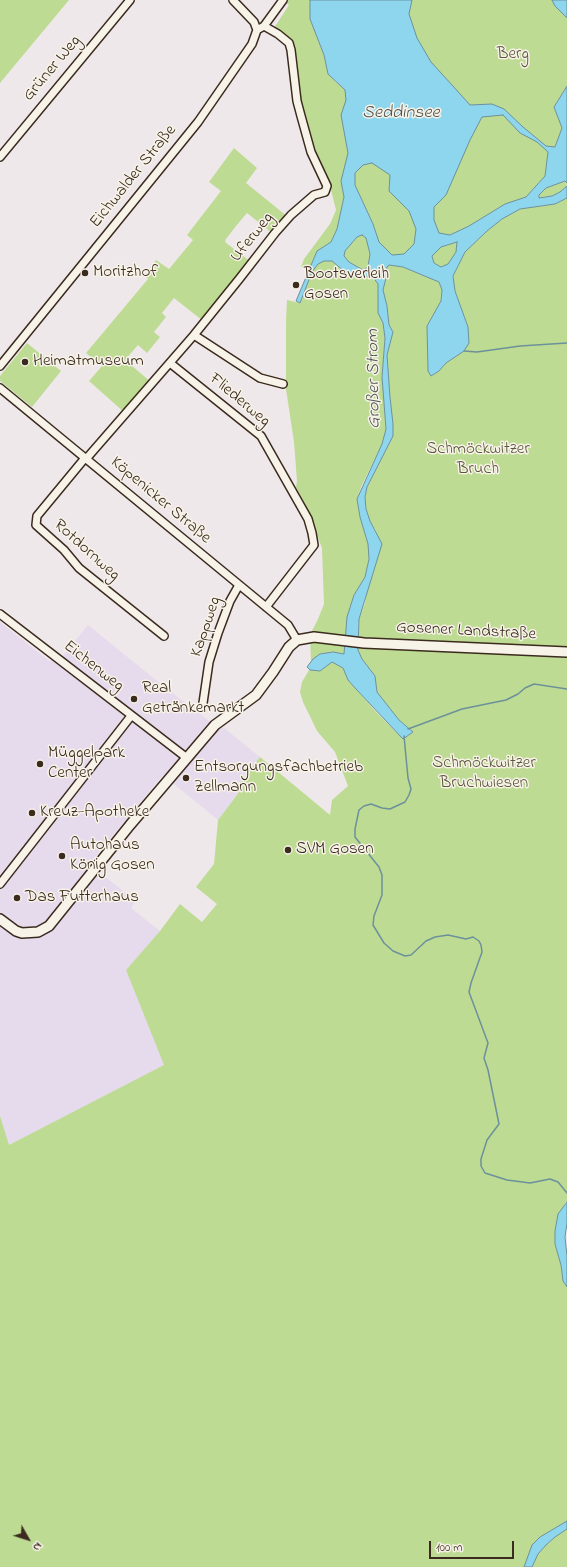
<!DOCTYPE html>
<meta charset="utf-8">
<style>
body{margin:0}
#map{position:relative;width:567px;height:1567px;overflow:hidden;background:#efe8ea;font-family:"Indie Flower",sans-serif}
canvas{display:block}
.north{position:absolute;left:8px;top:1519px;width:40px;height:40px;-webkit-text-stroke:3px #f7f3e8;paint-order:stroke;rotate:129deg;font-size:11px;font-weight:700;line-height:16px;text-align:center;color:#3b2a1e}
.north::after{content:'';display:block;margin:auto;width:14px;height:18px;background:#3b2a1e;clip-path:polygon(50% 0,100% 100%,50% 72%,0 100%)}
.scale{position:absolute;left:429px;top:1541px;width:85px;height:18px;box-sizing:border-box;border:2px solid #3b2a1e;border-top:0;padding-left:5px;font-size:12px;line-height:14px;white-space:nowrap;color:#3b2a1e;-webkit-text-stroke:3px #f7f3e8;paint-order:stroke}
</style>
<div id="map">
<canvas width="567" height="1567"></canvas>
<div class="north">N</div>
<div class="scale">100 m</div>
</div>
<script>
const ctx = document.querySelector('canvas').getContext('2d');
ctx.lineJoin = 'round';
function paint(path, color) { ctx.fillStyle = color; ctx.fill(path, 'evenodd'); }
const shape = rows => new Path2D(rows.map(r => 'M' + r).join(''));
function strokePath(path, color, width, dash) { ctx.strokeStyle = color; ctx.lineWidth = width; ctx.lineCap = dash ? 'butt' : 'round'; ctx.setLineDash(dash || []); ctx.stroke(path); }
function write(font, color, halo, rows, align = 'center') {
  ctx.font = font + ' "Indie Flower",sans-serif'; ctx.lineWidth = 3; ctx.setLineDash([]); ctx.textBaseline = 'middle'; ctx.strokeStyle = halo; ctx.fillStyle = color; for (const [text, x, y, turn = 0] of rows) {
    ctx.save(); ctx.translate(x, y); ctx.rotate((+turn || 0) * Math.PI / 180); ctx.textAlign = isNaN(turn) ? turn : align; if (halo) ctx.strokeText(text, 0, 0); ctx.fillText(text, 0, 0); ctx.restore();
  }
}
paint(shape([
 [0,622,49,661,63,656,88,625,162,685,217,727,224,728,260,757,237,787,240,791,218,820,163,775,89,864,136,901,131,908,160,931,126,970,165,1065,2,1149,0,1145]
]), '#e5dbec');
paint(shape([
 [0,0,69,0,0,83],
 [285,0,310,0,310,19,324,55,328,74,336,82,346,89,358,146,341,181,344,197,337,229,331,242,317,251,309,270,301,267,304,259,330,224,336,210,329,182,319,163,302,117,291,43,274,28,289,5,284,2],
 [382,0,567,0,567,86,554,107,562,128,555,147,548,152,545,176,526,197,505,204,469,226,394,261,385,249,379,242,373,224,355,185,355,173,363,165],
 [234,148,257,168,246,183,288,217,272,233,247,213,236,226,226,239,225,242,251,262,203,321,174,298,162,313,166,317,154,332,160,337,147,353,138,345,125,360,151,382,125,413,89,381,102,366,86,353,148,279,145,276,156,260,169,269,193,240,187,235,221,191,209,182],
 [566,181,567,186,560,192,552,196,539,198,539,195,545,188],
 [567,198,567,1201,565,1203,555,1244,561,1265,563,1281,567,1287,567,1521,540,1537,533,1545,524,1567,0,1567,0,1116,9,1145,164,1065,126,970,160,931,180,904,202,922,217,904,196,887,214,864,218,820,240,791,237,787,260,757,330,815,332,800,348,786,335,752,317,731,303,702,300,692,302,682,309,670,320,671,332,662,343,668,348,680,377,713,403,739,413,732,399,720,377,692,375,676,362,659,358,650,359,619,365,603,376,531,370,521,366,509,365,497,367,487,393,436,393,424,390,397,387,355,393,332,389,325,387,306,382,290,386,278,387,267,389,265,403,267,439,282,442,290,441,301,427,326,428,371,431,376,439,371,446,363,464,351,468,327,455,291,453,276,465,252,487,231,502,219,520,209,555,204],
 [362,235,366,238,370,254,368,267,363,270,349,262,344,257,345,251,357,237],
 [458,242,456,252,448,264,441,267,434,263,432,256,441,247],
 [324,261,332,261,345,272,352,275,373,277,378,284,378,313,383,323,385,338,382,377,386,429,382,444,361,487,357,499,360,517,368,544,369,558,365,577,354,595,347,617,344,654,333,652,320,654,313,659,311,663,310,635,318,619,324,604,322,548,306,506,296,487,297,481,294,442,286,389,286,321,287,300,300,303,312,272,318,264],
 [27,343,61,371,32,407,0,381,0,376],
 [567,1529,567,1567,532,1567,538,1554,546,1545,555,1537]
]), '#bedb93');
const water = shape([
 [310,0,412,0,409,14,417,38,431,62,452,85,470,105,492,104,504,109,523,127,546,146,555,147,562,128,554,107,567,86,567,183,565,181,546,188,539,195,539,198,552,196,560,192,567,186,567,198,555,204,520,209,502,219,487,231,465,252,453,276,455,291,468,327,469,343,464,351,446,363,439,371,431,376,428,371,427,326,441,301,442,290,439,282,403,267,389,265,387,267,386,278,383,290,387,306,389,325,393,332,387,355,390,397,393,424,393,436,367,487,365,497,366,509,370,521,382,544,359,619,358,650,362,659,375,676,377,692,399,720,413,732,403,739,355,688,348,680,343,668,332,662,320,671,310,670,307,667,313,659,320,654,333,652,344,654,347,617,354,595,365,577,369,559,368,544,360,517,357,499,382,444,386,429,382,377,385,338,383,323,378,313,378,284,373,277,352,275,345,272,332,261,324,261,318,264,312,272,300,303,296,301,317,251,331,242,337,229,344,197,341,181,348,153,341,115,346,100,345,90,328,74,324,55,310,19,310,0],
 [503,115,520,133,537,142,548,152,545,176,526,197,505,204,469,226,450,235,439,233,434,220,434,207,446,195,470,140,482,117,503,115],
 [372,163,390,175,389,191,409,211,416,229,414,244,404,254,392,255,379,242,373,224,355,185,355,173,363,165,372,163],
 [362,235,366,238,370,254,368,267,363,270,349,262,344,256,345,251,357,237,362,235],
 [457,242,456,252,448,264,441,267,434,263,432,256,441,247,457,242],
 [552,0,567,0,567,18,555,6,552,0],
 [567,1202,567,1223,565,1237,567,1256,567,1287,563,1281,561,1265,555,1244,555,1231,558,1214,567,1202],
 [567,1521,567,1529,555,1537,546,1545,538,1554,532,1567,524,1567,532,1545,540,1537,567,1521]
]);
paint(water, '#8dd6ee');
strokePath(water, '#6c919b', 1);
strokePath(shape([
 [464,351,477,352,520,346,567,343],
 [408,729,462,709,506,700,518,694,525,688,534,684,567,689],
 [404,736,408,778,411,789,409,795,405,802,390,809,382,808,371,804,364,806,359,810,355,829,355,837,379,867,382,875,382,895,374,916,373,925,384,943,393,951,405,956,411,955,426,941,435,937,448,935,466,939,473,937,479,941,481,945,482,952,471,983,469,992,488,1043,484,1058,488,1070,499,1124,487,1140,481,1159,481,1166,485,1173,507,1180,530,1183,550,1179,558,1182,567,1193]
]), '#6c919b', 1.5);
const minor = shape([
 [264,26,283,0],
 [0,157,130,0],
 [194,335,260,378,283,384],
 [170,363,261,436,308,519,312,533,314,545,266,607],
 [0,366,198,122,252,44,257,30,254,22,233,0],
 [0,388,288,625,297,640],
 [85,458,37,516,36,525,64,550,79,568,164,636],
 [86,459,194,335,240,278,275,233,291,215,314,195,325,192,327,186,311,152,301,116,297,101,291,50,289,43,278,34,264,26,257,30],
 [0,614,187,758],
 [203,703,209,662,218,633,230,601,239,585],
 [0,884,131,716]
]);
const major = shape([
 [0,919,16,931,22,933,38,932,49,926,130,825,215,725,256,695,273,672,289,647,297,640,314,637,364,643,567,652]
]);
strokePath(minor, '#3b2a1e', 10);
strokePath(major, '#3b2a1e', 12);
strokePath(minor, '#f7f3e8', 7);
strokePath(major, '#f7f3e8', 9);
for (const [x, y, r, color] of [
 [85,273,4,"#3b2a1e"],
 [296,285,4,"#3b2a1e"],
 [25,362,4,"#3b2a1e"],
 [134,699,4,"#3b2a1e"],
 [40,764,4,"#3b2a1e"],
 [186,778,4,"#3b2a1e"],
 [32,813,4,"#3b2a1e"],
 [288,850,4,"#3b2a1e"],
 [62,856,4,"#3b2a1e"],
 [17,898,4,"#3b2a1e"]
]) { const dot = new Path2D(); dot.arc(x, y, r, 0, 2 * Math.PI); ctx.fillStyle = color; ctx.fill(dot); strokePath(dot, '#f7f3e8', 1.5); }
write('17px', '#5c563b', '#f7f3e8', [
 ["Berg",513,55],
 ["Schmöckwitzer",478,450],
 ["Bruch",478,470],
 ["Schmöckwitzer",484,764],
 ["Bruchwiesen",484,784]
]);
write('17px', '#3b2a1e', '#f7f3e8', [
 ["Grüner Weg",53,69,-50],
 ["Eichwalder Straße",134,177,-51],
 ["Uferweg",253,238,-51],
 ["Fliederweg",239,401,40],
 ["Köpenicker Straße",160,501,40],
 ["Rotdornweg",86,551,42],
 ["Kappweg",207,627,-71],
 ["Gosener Landstraße",466,632,3],
 ["Eichenweg",93,667,38]
]);
write('17px', '#3b2a1e', '#f7f3e8', [
 ["Moritzhof",93,273],
 ["Bootsverleih",304,275],
 ["Gosen",304,295],
 ["Heimatmuseum",33,362],
 ["Real",142,689],
 ["Getränkemarkt",142,709],
 ["Müggelpark",48,754],
 ["Center",48,774],
 ["Entsorgungsfachbetrieb",194,768],
 ["Zellmann",194,788],
 ["Kreuz-Apotheke",40,813],
 ["Autohaus",70,846],
 ["König Gosen",70,866],
 ["SVM Gosen",296,850],
 ["Das Futterhaus",25,898]
], 'left');
write('italic 18px', '#505552', '#f7f3e8', [
 ["Seddinsee",401,114],
 ["Großer Strom",375,379,-91]
]);
</script>
